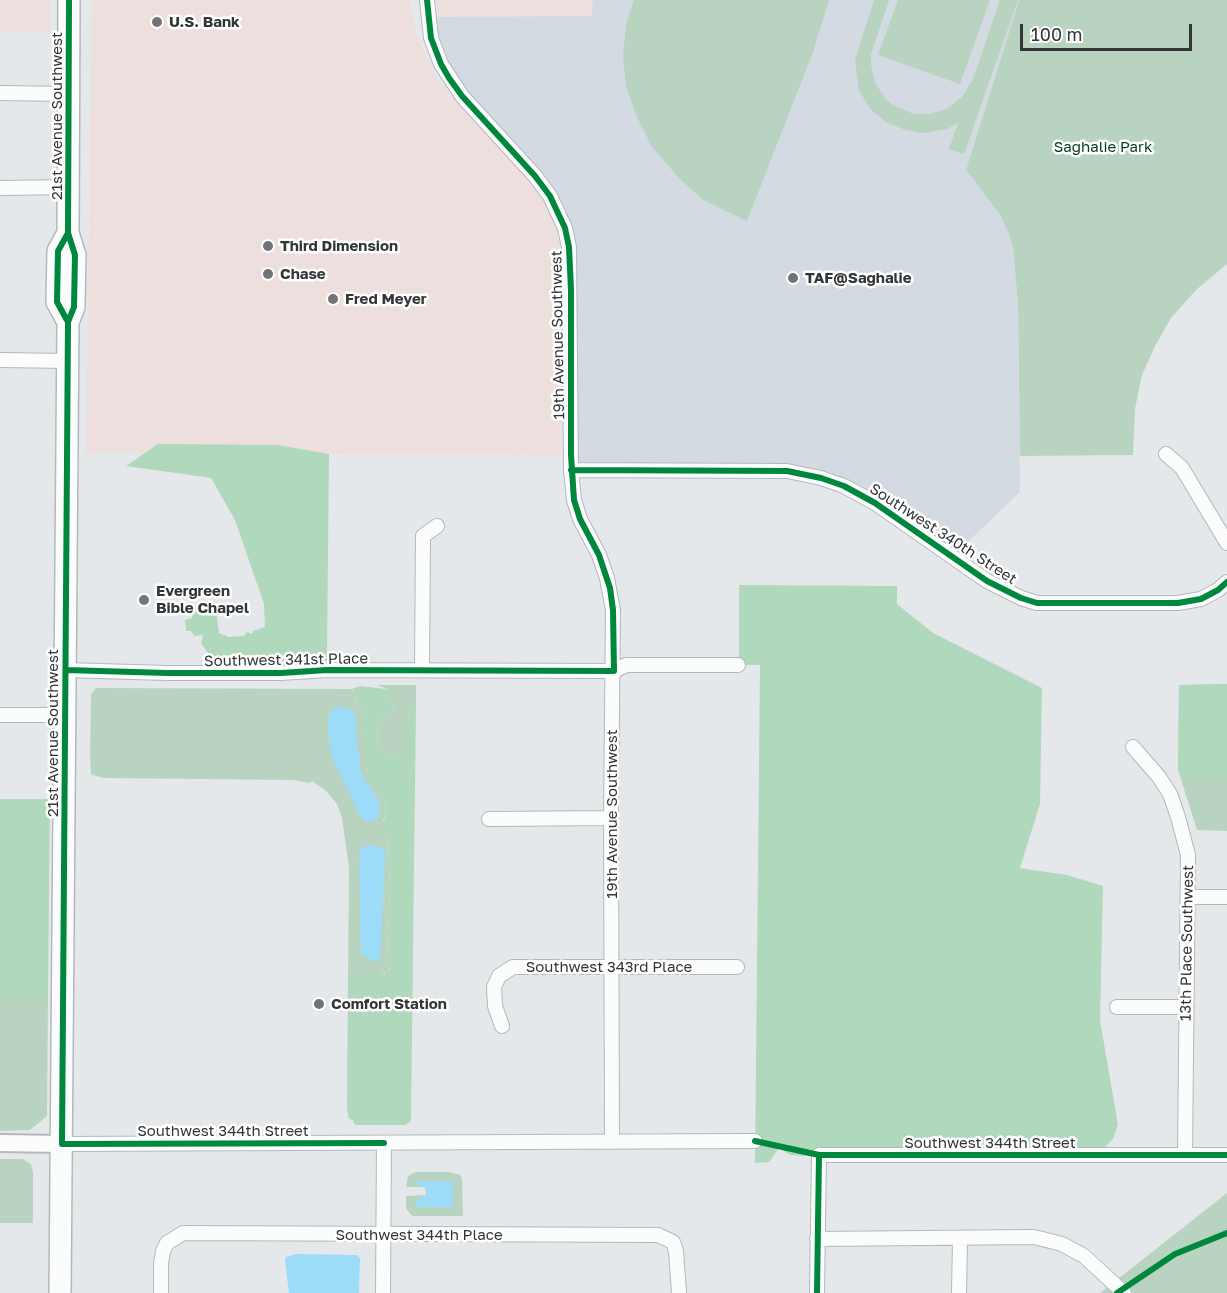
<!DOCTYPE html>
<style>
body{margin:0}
#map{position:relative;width:1227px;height:1293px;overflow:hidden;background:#e5e8eb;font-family:"Golos Text",sans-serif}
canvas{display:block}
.scale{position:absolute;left:1020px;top:24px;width:172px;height:27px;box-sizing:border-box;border:3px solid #333537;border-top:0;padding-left:8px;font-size:18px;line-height:21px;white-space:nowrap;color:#333537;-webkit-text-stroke:4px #fff;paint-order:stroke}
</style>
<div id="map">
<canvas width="1227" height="1293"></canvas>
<div class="scale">100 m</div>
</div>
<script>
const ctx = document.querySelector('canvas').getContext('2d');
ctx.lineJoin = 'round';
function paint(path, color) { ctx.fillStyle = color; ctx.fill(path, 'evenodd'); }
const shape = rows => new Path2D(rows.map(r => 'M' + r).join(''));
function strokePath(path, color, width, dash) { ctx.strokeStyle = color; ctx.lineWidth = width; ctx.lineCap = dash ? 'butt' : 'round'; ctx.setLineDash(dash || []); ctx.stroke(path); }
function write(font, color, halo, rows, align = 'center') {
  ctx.font = font + ' "Golos Text",sans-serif'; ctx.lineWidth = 5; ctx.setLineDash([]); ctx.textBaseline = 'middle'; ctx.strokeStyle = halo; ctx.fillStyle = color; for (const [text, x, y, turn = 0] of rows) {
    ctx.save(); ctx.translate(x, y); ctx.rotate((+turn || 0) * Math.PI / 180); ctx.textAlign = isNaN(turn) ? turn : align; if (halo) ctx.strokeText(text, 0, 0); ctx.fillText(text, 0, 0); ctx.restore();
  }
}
paint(shape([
 [0,0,50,0,50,33,0,33],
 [92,0,409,0,417,36,437,78,456,102,537,187,555,218,562,255,561,455,86,453],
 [436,0,593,0,593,16,439,17]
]), '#ecdfdd');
paint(shape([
 [593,0,1019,0,966,170,1000,215,1008,232,1013,248,1018,303,1020,492,952,557,875,503,815,476,571,470,569,247,550,196,462,96,429,22,439,17,592,16]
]), '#d3dae1');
paint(shape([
 [634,0,829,0,813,52,747,221,703,200,679,178,652,147,636,115,626,86,623,56,626,24],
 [874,0,889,0,871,54,871,64,875,83,886,99,893,105,911,113,920,114,930,114,948,108,963,96,973,79,1000,0,1018,0,964,154,949,149,958,123,947,129,924,133,905,130,886,122,870,109,859,90,855,60],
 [898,0,990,0,960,84,878,55],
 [1019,0,1227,0,1227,264,1196,290,1171,318,1155,346,1142,375,1135,409,1133,455,1020,456,1018,303,1013,248,1008,232,1000,215,966,170],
 [327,656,327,661,288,665,212,665,211,657],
 [1227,684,1227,831,1197,830,1178,770,1179,685],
 [377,685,416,685,416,705,413,705,407,793,403,757,397,754,382,756,377,751,378,731,375,718,391,712,395,708,391,701,390,693,387,689],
 [96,688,352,689,362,713,367,770,383,795,387,809,383,821,388,833,390,892,387,956,390,965,388,972,381,974,357,974,348,976,349,868,342,818,337,804,326,791,312,781,309,783,294,780,104,778,96,776,91,774,90,757,91,698,91,694],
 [0,998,48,998,47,1116,30,1130,0,1131],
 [0,1159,23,1159,31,1164,33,1172,33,1223,0,1223],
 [415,1172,450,1172,460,1175,462,1179,463,1216,413,1216,410,1214,406,1208,406,1196,426,1195,425,1187,406,1187,408,1176],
 [1227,1193,1227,1293,1100,1293]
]), '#b8d4c1');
paint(shape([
 [158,444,278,445,329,454,327,656,211,657,201,643,203,635,194,636,191,631,186,631,185,620,192,618,194,607,204,601,211,604,216,610,219,633,229,637,244,636,247,632,252,634,253,631,265,627,264,604,235,520,211,478,126,466],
 [739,585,897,586,897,604,933,633,1042,688,1040,804,1020,868,1067,875,1103,886,1100,1020,1118,1125,1113,1139,1105,1147,821,1147,804,1156,790,1155,779,1148,769,1162,755,1163,760,665,738,665,739,654],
 [1227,684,1227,778,1195,778,1178,770,1179,685],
 [360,686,386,689,390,691,391,701,395,708,391,712,375,718,378,731,377,749,382,756,397,754,403,756,407,785,408,712,411,706,416,705,411,1118,410,1122,405,1125,355,1125,353,1120,349,1119,347,1109,348,976,356,974,384,974,389,971,390,966,387,956,390,892,388,833,383,823,387,809,383,795,370,777,366,766,362,713,352,689],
 [0,799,50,799,48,998,0,998]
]), '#b0d8bc');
paint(shape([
 [342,706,350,709,355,715,360,768,364,779,375,794,379,804,380,817,372,822,365,821,358,813,347,788,333,761,329,744,328,717,333,709],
 [374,845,383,848,385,851,381,945,380,958,375,962,361,954,359,855,362,847],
 [415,1181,453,1182,453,1207,416,1207,415,1202,420,1200,421,1197,426,1195,426,1188,415,1184],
 [296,1254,357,1255,360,1258,359,1293,289,1293,285,1261,286,1257]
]), '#9cdcf9');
const minor = shape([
 [427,0,431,38,441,64,462,96,535,176,550,196,565,228,569,247,571,470,574,500,580,519,599,555,607,578,613,610,611,818,612,1142],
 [0,93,69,94],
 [0,188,68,187],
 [0,360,68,361],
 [1166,454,1182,468,1227,543],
 [571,470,787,471,821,478,844,486,875,503,987,581,1021,598,1037,603,1178,603,1201,599,1218,590,1227,582],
 [66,670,167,673,281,673,327,670,614,671,626,665,738,665],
 [422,670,423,536,437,526],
 [0,715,66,715],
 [1133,747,1159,777,1170,794,1178,817,1188,855,1185,1155],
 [489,819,611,818],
 [1188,897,1227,897],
 [1117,1007,1186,1007],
 [502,1026,495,1006,494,987,499,976,513,967,737,967],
 [62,1144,755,1141],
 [817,1239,1034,1237,1062,1244,1084,1256,1124,1293],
 [161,1293,161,1264,163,1251,167,1243,183,1233,658,1235,673,1242,676,1251,679,1293],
 [383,1293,384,1143],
 [817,1293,819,1155,1227,1155],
 [959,1293,960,1239]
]);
const tertiary = shape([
 [0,1143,62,1144]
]);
const primary = shape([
 [68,233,69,0],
 [60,1293,68,322,74,307,75,255,68,233,58,251,57,302,68,322]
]);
strokePath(minor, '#b5b8ba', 16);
strokePath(tertiary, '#b5b8ba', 20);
strokePath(primary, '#b5b8ba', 24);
strokePath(minor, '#fbfcfc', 14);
strokePath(tertiary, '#fbfcfc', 16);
strokePath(primary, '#fbfcfc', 21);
strokePath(shape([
 [68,233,69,0],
 [68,322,57,302,58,251,68,233,75,255,74,307,68,322,62,1144,384,1143],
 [571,470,787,471,821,478,844,486,875,503,987,581,1021,598,1037,603,1178,603,1201,599,1218,590,1227,582],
 [66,670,167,673,281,673,327,670,614,671,613,610,610,588,599,555,580,519,574,500,571,455,571,290,569,247,565,228,550,196,535,176,462,96,449,78,441,64,431,38,427,0],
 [755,1141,819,1155,1227,1155],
 [817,1293,819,1155],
 [1117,1293,1175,1254,1227,1233]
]), '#00873e', 6);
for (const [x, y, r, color] of [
 [157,22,6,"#717476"],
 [268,246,6,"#717476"],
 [268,274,6,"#717476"],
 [793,278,6,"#717476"],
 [333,299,6,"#717476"],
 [144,600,6,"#717476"],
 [319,1004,6,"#717476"]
]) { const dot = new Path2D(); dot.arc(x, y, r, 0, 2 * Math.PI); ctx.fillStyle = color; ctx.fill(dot); strokePath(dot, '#fff', 2); }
write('bold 15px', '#333537', '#fff', [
 ["U.S. Bank",169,22],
 ["Third Dimension",280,246],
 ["Chase",280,274],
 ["TAF@Saghalie",805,278],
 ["Fred Meyer",345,299],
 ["Evergreen",156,591],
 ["Bible Chapel",156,608],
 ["Comfort Station",331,1004]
], 'left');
write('15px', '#333537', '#fff', [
 ["21st Avenue Southwest",57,116,-90],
 ["19th Avenue Southwest",558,335,-91],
 ["Southwest 340th Street",943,534,33],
 ["Southwest 341st Place",286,660,-1],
 ["21st Avenue Southwest",53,733,-90],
 ["19th Avenue Southwest",612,814,-90],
 ["13th Place Southwest",1187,943,-89],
 ["Southwest 343rd Place",609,967],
 ["Southwest 344th Street",223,1131],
 ["Southwest 344th Street",990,1143],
 ["Southwest 344th Place",419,1235]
]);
write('15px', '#033b1b', '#fff', [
 ["Saghalie Park",1103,147]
]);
</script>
